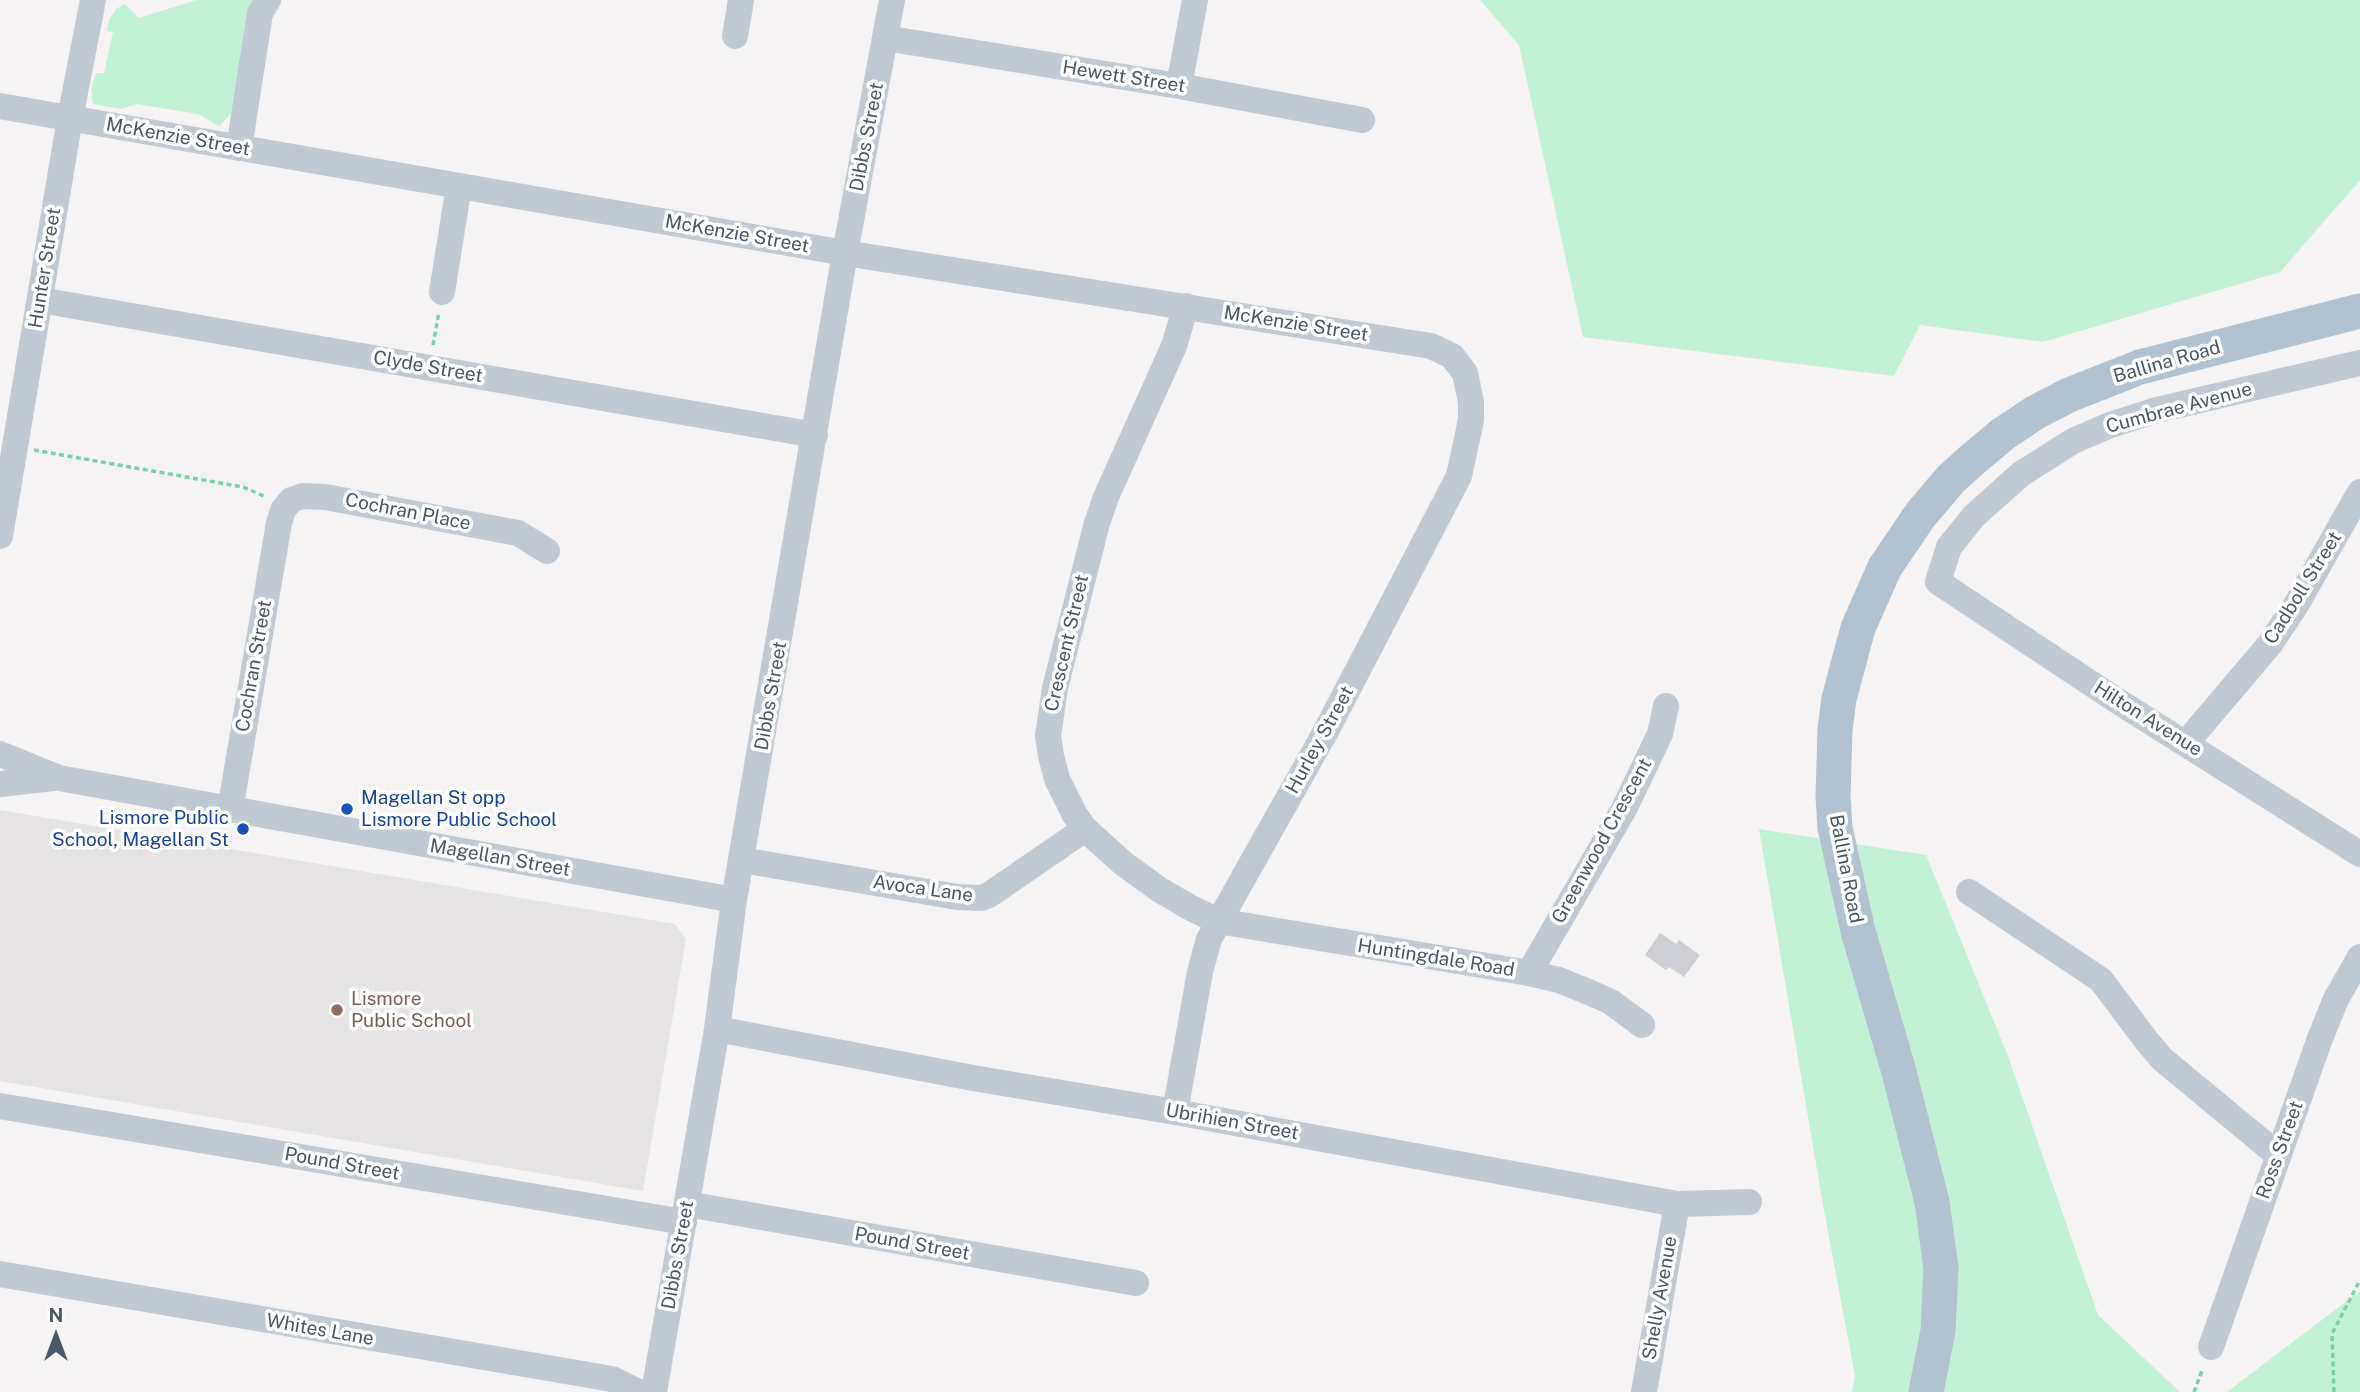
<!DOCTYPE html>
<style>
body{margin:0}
#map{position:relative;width:2360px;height:1392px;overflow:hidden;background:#f5f3f3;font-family:"Public Sans",sans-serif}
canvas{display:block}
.north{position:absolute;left:21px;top:1301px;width:70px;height:70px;-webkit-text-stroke:5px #fff;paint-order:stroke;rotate:0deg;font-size:19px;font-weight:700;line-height:28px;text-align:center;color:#4a5661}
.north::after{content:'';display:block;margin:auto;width:24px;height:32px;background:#4a5661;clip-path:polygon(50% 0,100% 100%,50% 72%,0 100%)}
</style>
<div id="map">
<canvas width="2360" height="1392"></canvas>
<div class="north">N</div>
</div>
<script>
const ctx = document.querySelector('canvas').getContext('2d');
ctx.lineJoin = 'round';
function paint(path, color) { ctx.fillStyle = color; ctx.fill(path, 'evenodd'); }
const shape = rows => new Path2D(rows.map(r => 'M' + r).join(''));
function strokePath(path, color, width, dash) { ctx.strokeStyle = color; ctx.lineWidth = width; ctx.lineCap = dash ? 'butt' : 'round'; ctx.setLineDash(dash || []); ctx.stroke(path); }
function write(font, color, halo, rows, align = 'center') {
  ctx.font = font + ' "Public Sans",sans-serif'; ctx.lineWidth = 7; ctx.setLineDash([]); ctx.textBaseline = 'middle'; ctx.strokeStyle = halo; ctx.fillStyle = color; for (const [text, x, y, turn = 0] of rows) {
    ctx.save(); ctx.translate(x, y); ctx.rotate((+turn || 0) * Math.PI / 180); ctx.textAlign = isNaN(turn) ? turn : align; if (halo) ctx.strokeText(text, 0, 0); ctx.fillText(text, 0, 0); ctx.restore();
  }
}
paint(shape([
 [0,810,675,924,686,939,643,1191,0,1081]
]), '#e6e4e5');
paint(shape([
 [196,0,256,0,234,111,219,126,198,114,137,104,121,109,93,104,91,90,96,73,104,73,113,32,107,31,109,20,116,9,125,4,139,18],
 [1480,0,2360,0,2360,180,2280,272,2043,342,1920,325,1894,376,1583,337,1519,45],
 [1759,829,1926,855,2008,1056,2098,1315,2180,1392,1852,1392,1855,1376,1823,1205],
 [2360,1291,2360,1392,2227,1392]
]), '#c3f1d5');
paint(shape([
 [1660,933,1676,944,1679,940,1700,955,1684,977,1669,967,1666,970,1645,955]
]), '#cdcfd5');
strokePath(shape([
 [433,345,439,312],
 [34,450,243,487,266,497],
 [2194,1392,2203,1368],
 [2334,1392,2332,1334,2360,1280]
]), '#7ad0a6', 3.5, [5, 3.5]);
strokePath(shape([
 [735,36,741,0],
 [885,38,1179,86,1362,120],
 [1179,86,1195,0],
 [0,106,845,253,1431,346,1452,356,1465,373,1471,402,1471,420,1459,476,1326,731,1209,939,1200,972,1175,1112],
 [239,148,260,13,268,0],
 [442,292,459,186],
 [40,300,815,435],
 [1186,306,1174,346,1106,497,1097,523,1055,688,1048,736,1051,756,1057,779,1075,815,1085,829,1124,864,1160,890,1191,908,1218,921,1529,973,1559,980,1591,993,1611,1002,1642,1025],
 [2360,363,2157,410,2110,425,2073,441,2021,474,1974,516,1949,547,1938,582,2116,700,2360,854],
 [0,536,70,118,93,0],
 [2186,743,2270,644,2296,605,2360,492],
 [0,754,59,778,734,900],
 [0,784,54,778],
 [230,810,279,523,283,510,291,500,303,496,325,497,518,533,547,551],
 [742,860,957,897,981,898,989,895,1085,829],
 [1969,892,2101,980,2146,1040,2162,1059,2278,1155],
 [1529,973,1624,809,1660,734,1666,706],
 [717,1029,973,1078,1175,1112,1677,1204,1749,1202],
 [0,1106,684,1222],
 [687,1204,1136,1283],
 [0,1274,612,1379,638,1392],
 [2211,1347,2319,1041,2336,999,2360,957],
 [654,1392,717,1029,734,900,845,253,892,0],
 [1644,1392,1677,1204]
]), '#c1cad2', 26);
strokePath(shape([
 [1926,1392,1938,1331,1941,1268,1932,1202,1899,1072,1858,931,1835,828,1833,796,1835,729,1839,699,1858,628,1885,567,1921,514,1951,479,1973,459,2003,434,2036,412,2069,395,2140,367,2360,311]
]), '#b3c2d1', 35);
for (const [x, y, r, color] of [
 [347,809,7,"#1a4fb4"],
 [243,829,7,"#1a4fb4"],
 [337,1010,7,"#8d6e63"]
]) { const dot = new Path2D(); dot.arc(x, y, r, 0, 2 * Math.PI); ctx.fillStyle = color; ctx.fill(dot); strokePath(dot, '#fff', 2.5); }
write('19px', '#4a5661', '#fff', [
 ["Hewett Street",1124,77,9],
 ["McKenzie Street",178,137,10],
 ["Dibbs Street",867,137,-79],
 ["McKenzie Street",737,234,10],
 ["Hunter Street",45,268,-81],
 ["McKenzie Street",1296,324,9],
 ["Ballina Road",2167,362,-16],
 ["Clyde Street",428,367,10],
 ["Cumbrae Avenue",2179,408,-15],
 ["Cochran Place",408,512,11],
 ["Cadboll Street",2303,588,-58],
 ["Crescent Street",1067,643,-77],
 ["Cochran Street",254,666,-80],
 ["Dibbs Street",771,696,-80],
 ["Hilton Avenue",2148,719,32],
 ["Hurley Street",1320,740,-61],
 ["Greenwood Crescent",1602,841,-61],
 ["Magellan Street",500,858,10],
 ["Ballina Road",1846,869,79],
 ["Avoca Lane",923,889,8],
 ["Huntingdale Road",1436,958,9],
 ["Ubrihien Street",1232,1122,10],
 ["Ross Street",2280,1150,-70],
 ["Pound Street",342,1164,10],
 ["Pound Street",912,1244,10],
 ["Dibbs Street",678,1255,-80],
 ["Shelly Avenue",1660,1298,-80],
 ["Whites Lane",320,1330,10]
]);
write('19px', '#164399', '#fff', [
 ["Magellan St opp",361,798],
 ["Lismore Public School",361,820],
 ["Lismore Public",229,818,"right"],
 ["School, Magellan St",229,840,"right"]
], 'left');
write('19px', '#785e54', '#fff', [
 ["Lismore",351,999],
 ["Public School",351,1021]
], 'left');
</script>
